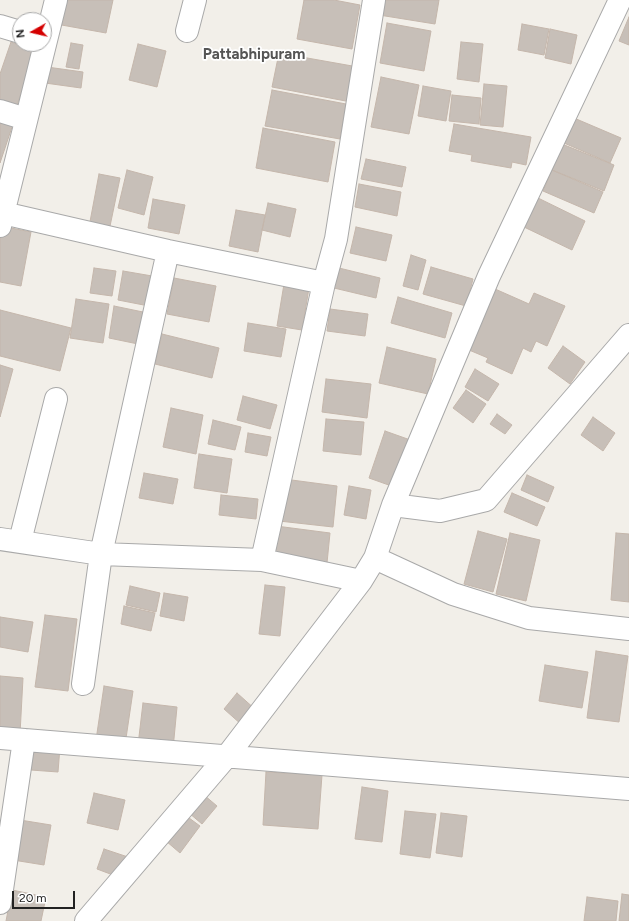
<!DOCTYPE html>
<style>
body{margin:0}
#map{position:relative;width:629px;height:921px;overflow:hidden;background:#f2efe9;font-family:Figtree,sans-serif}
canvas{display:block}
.north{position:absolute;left:12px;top:12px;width:40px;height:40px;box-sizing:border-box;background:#fff;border:1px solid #a7a7a7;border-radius:50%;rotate:262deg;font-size:11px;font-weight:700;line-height:16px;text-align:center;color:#222}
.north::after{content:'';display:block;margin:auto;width:14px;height:18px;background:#d40000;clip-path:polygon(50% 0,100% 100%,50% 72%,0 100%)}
.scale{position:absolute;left:12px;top:891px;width:63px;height:18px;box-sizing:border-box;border:2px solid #222;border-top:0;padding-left:5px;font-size:12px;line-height:14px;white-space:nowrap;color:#222;-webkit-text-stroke:3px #fff;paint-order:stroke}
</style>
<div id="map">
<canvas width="629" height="921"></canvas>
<div class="north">N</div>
<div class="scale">20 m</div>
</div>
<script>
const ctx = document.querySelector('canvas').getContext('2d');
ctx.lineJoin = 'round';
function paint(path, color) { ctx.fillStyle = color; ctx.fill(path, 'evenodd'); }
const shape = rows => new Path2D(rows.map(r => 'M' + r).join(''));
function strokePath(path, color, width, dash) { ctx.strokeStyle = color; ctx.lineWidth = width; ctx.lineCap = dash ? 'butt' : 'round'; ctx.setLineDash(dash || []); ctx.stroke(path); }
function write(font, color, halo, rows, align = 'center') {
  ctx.font = font + ' Figtree,sans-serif'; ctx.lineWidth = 3.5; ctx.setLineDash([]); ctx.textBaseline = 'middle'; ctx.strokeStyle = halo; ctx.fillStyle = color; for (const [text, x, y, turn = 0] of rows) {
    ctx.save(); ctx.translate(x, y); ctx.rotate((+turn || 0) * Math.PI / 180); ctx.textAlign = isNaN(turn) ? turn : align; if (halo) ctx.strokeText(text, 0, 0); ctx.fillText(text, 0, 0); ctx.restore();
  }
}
const building = shape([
 [61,0,113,0,106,33,56,24,61,0],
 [304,0,334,0,360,5,352,49,297,39,304,0],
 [382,0,439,0,435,24,379,15,382,0],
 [629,17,629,45,619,41,629,17],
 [387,23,431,31,424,71,380,63,387,23],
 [522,24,549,29,544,55,518,50,522,24],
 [550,29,577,35,571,64,545,58,550,29],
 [11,42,36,51,15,111,0,106,0,74,11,42],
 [461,42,483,44,479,82,457,79,461,42],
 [71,43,83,45,79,69,66,67,71,43],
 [138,44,166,51,157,87,129,80,138,44],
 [279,53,358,67,351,102,272,87,279,53],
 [47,67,83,72,81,88,45,83,47,67],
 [381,77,419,85,409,134,371,127,381,77],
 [484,84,507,86,503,127,480,125,484,84],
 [423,86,451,91,446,121,418,116,423,86],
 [272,90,346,104,340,139,265,126,272,90],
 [452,95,481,98,479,124,449,121,452,95],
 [0,117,14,121,0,163,0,117],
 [574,118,621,138,610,163,564,143,574,118],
 [454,124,531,137,526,165,512,162,511,168,471,161,472,155,449,151,454,124],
 [263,128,335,142,328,182,256,168,263,128],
 [562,144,614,165,604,191,552,170,562,144],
 [366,159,406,167,402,187,361,179,366,159],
 [127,170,153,177,144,215,118,208,127,170],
 [552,170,603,192,594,213,543,191,552,170],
 [99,174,120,178,109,231,89,227,99,174],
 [359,184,401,192,397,216,355,207,359,184],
 [538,198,585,221,572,250,524,227,538,198],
 [153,199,185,205,179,234,148,228,153,199],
 [268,203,296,209,290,237,262,230,268,203],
 [236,210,265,215,258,252,229,246,236,210],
 [1,226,31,232,21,286,0,282,0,234,1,226],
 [356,227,392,235,386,261,350,253,356,227],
 [411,255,426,260,418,290,403,286,411,255],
 [431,267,473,279,466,306,423,294,431,267],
 [94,268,116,271,112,296,90,293,94,268],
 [339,268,380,278,376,298,334,288,339,268],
 [123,271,158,277,154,307,118,300,123,271],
 [174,278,216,286,209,322,167,314,174,278],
 [284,284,309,288,302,330,277,326,284,284],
 [495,289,529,304,534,293,565,306,547,346,536,341,531,352,523,348,512,374,486,362,488,358,469,350,495,289],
 [398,297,452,313,445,338,391,323,398,297],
 [76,299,109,304,103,343,70,338,76,299],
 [114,306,143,312,138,344,109,338,114,306],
 [330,309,368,314,365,336,327,331,330,309],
 [0,310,71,328,60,371,0,356,0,310],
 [248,323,286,329,281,357,244,351,248,323],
 [162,334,219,348,212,378,155,364,162,334],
 [563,346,585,362,570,384,548,368,563,346],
 [387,347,436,359,428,394,379,383,387,347],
 [0,365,13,369,0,417,0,365],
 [475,369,499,384,488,401,465,387,475,369],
 [326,379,371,384,367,418,322,412,326,379],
 [466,390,486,404,473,423,453,408,466,390],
 [243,396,277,405,270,429,237,420,243,396],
 [171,408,203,415,196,454,163,447,171,408],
 [497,414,512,425,505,434,490,424,497,414],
 [593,417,615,433,603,451,581,435,593,417],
 [326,419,364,422,361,455,323,451,326,419],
 [213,420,241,427,235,450,208,444,213,420],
 [385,431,416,442,400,489,369,478,385,431],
 [248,433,271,437,267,456,245,452,248,433],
 [199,454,232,459,227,493,194,488,199,454],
 [144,473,178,479,173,504,139,498,144,473],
 [527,475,554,487,548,502,521,490,527,475],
 [284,479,337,486,333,527,279,521,284,479],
 [349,486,371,490,366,519,344,515,349,486],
 [512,493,545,507,537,526,504,512,512,493],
 [221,495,258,499,256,519,219,515,221,495],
 [276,526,330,533,327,563,272,557,276,526],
 [478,531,507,539,493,592,464,584,478,531],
 [510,533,540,540,526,601,496,594,510,533],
 [616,533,629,534,629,602,611,600,616,533],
 [265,585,285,587,280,636,259,634,265,585],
 [130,586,160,593,156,612,126,605,130,586],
 [164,593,188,597,184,621,160,616,164,593],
 [124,606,155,613,151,631,121,624,124,606],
 [45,615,77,619,68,691,35,687,45,615],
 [0,617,33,622,28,652,0,647,0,617],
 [596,651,628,656,619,722,587,718,596,651],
 [545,665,588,672,582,708,539,701,545,665],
 [0,676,23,678,20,734,0,733,0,676],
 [104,686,133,691,125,745,96,740,104,686],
 [237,693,256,710,242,725,224,709,237,693],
 [143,703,177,707,173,749,138,745,143,703],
 [34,745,60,747,58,772,31,770,34,745],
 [266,772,322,775,318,829,263,825,266,772],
 [362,787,388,791,382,842,355,839,362,787],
 [94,793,125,800,118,830,87,823,94,793],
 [204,795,217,806,202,824,189,813,204,795],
 [405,811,436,814,430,858,400,854,405,811],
 [441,813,467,816,462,857,436,853,441,813],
 [185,815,200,826,180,853,166,841,185,815],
 [20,820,51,825,44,865,13,860,20,820],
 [104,849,128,857,121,878,97,869,104,849],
 [12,890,46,897,41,921,6,921,12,890],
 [622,894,629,895,629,921,619,921,622,894],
 [587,897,618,901,616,921,584,921,587,897]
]);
paint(building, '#c7bfb8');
strokePath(building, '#c4b6ab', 1);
const street = shape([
 [0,26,20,32],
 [187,31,195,0],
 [0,111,26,119],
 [3,213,168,251,324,283],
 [0,226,56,0],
 [393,505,440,511,486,500,629,335],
 [0,539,101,554,262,560,361,581],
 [20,541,56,399],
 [375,558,453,594,529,618,629,629],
 [262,560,324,283,336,239,374,0],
 [83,684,101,554,168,251],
 [0,738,629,789],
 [0,903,24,740],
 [86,921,227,756,361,581,375,558,393,505,489,276,620,0]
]);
strokePath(street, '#a9a9a9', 24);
strokePath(street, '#fff', 22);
write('bold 15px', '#555', '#fff', [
 ["Pattabhipuram",254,55]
]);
</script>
